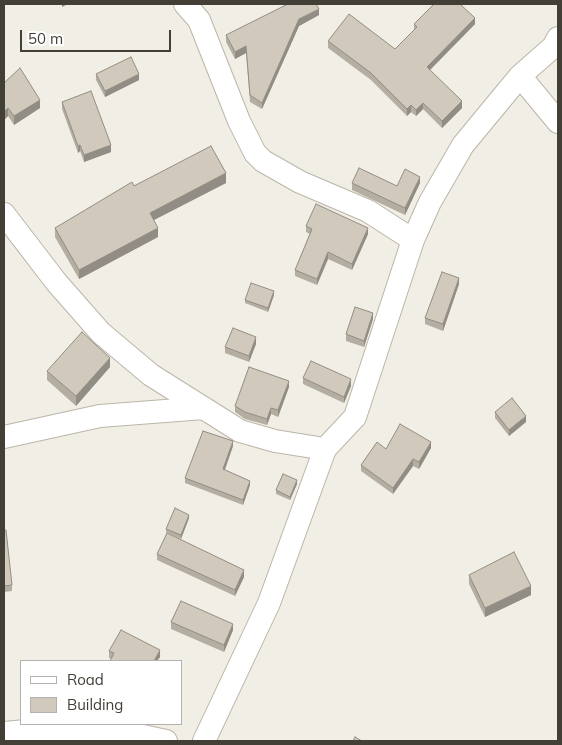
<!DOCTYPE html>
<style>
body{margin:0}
#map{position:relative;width:562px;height:745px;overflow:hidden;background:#f1eee6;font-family:Mulish,sans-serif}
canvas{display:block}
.frame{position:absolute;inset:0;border:5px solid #433e36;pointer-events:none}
.legend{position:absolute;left:20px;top:660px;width:162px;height:65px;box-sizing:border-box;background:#fff;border:1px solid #b4b2af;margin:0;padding:6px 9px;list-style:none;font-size:15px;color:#433e36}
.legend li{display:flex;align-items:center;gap:10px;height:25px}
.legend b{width:25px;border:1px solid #b4b2af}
.scale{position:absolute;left:20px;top:30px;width:151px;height:22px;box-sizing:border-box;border:2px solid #433e36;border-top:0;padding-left:6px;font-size:15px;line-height:18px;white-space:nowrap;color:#433e36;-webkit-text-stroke:4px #fff;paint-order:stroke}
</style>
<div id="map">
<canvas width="562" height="745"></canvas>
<div class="frame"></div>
<ul class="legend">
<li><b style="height:6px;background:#fff"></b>Road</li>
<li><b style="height:14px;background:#d1cabc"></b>Building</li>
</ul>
<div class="scale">50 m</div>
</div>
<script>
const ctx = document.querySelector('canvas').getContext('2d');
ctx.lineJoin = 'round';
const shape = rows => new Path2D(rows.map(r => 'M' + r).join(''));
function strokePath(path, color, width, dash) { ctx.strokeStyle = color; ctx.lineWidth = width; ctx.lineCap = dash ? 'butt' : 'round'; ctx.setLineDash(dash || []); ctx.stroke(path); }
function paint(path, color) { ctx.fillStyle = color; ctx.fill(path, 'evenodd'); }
const minor = shape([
 [185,4,199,20,239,121,255,153,263,161,300,182,368,211,413,240],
 [520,76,558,122],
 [4,214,57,283,101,333,151,375,240,431,275,441,325,449],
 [4,437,100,416,204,408],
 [4,733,48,729,110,729,166,741],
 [204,741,269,603,325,449,355,417,413,240,430,202,463,145,520,76,553,47,558,38]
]);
strokePath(minor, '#bbb6a9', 24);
strokePath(minor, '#fff', 22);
paint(shape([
 [319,15,299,26,262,109,250,102,246,53,235,59,226,42,226,35],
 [414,24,475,24,430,70,462,108,442,128,423,109,416,116,411,112,407,116,371,80,328,48,328,41,395,49,414,30],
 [96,74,139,80,105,97,96,80],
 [4,83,40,108,14,125,8,116,4,120],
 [62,102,111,152,84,162,80,151,78,153,62,109],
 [226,183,154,220,158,237,79,279,55,237,55,228,134,186],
 [352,183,397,186,420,183,405,215,352,190],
 [306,226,368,234,352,270,328,259,317,285,295,276,295,270,310,234,306,232],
 [459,284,443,331,425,324,425,318],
 [274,295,268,312,245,303,245,300],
 [373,319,364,347,346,341,346,334],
 [256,344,249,362,225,353,225,347],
 [110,367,76,406,47,380,47,371],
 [303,378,351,386,344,403,303,384],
 [289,387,278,417,271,414,267,425,245,419,235,412,235,406],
 [495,412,526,422,509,436,495,418],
 [233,446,225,470,250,485,243,505,185,483,185,478],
 [431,448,419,469,413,466,393,494,361,471,361,465,386,449],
 [297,484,290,500,276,494,276,490],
 [189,518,181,539,166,532,166,529],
 [4,530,12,585,12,591,4,592],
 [157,554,244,577,235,596,157,560],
 [469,575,531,595,485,617,469,584],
 [171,622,233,630,224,652,171,629],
 [109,651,160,657,157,661,110,661,111,658,109,658]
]), '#b4aea2');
paint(shape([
 [62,4,68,4,62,7],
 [319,9,319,15,299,26,262,109,262,103,299,19],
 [475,18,475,24,427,73,427,67],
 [246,46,246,53,235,59,235,52],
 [139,74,139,80,105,97,105,91],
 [40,100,40,108,14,125,14,116],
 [462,101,462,108,442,128,442,121],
 [423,103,423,109,416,116,416,110],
 [411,105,411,112,407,116,407,109],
 [8,108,8,116,4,120,4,112],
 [80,145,80,151,78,153,78,146],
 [111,145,111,152,84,162,84,155],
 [226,173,226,183,150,222,150,213],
 [420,177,420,183,405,215,405,208],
 [158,228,158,237,79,279,79,270],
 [368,228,368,234,352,270,352,264],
 [328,252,328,259,317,285,317,279],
 [459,278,459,284,443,331,443,324],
 [274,291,274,295,268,312,268,308],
 [373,313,373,319,364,347,364,341],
 [256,337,256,344,249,362,249,356],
 [110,358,110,367,76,406,76,396],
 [351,379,351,386,344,403,344,397],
 [289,381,289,387,278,417,278,410],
 [271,408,271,414,267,425,267,419],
 [526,416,526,422,509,436,509,430],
 [233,441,233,446,223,474,223,469],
 [431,442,431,448,419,469,419,462],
 [413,459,413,466,393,494,393,488],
 [297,480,297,484,290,500,290,497],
 [250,481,250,485,243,505,243,500],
 [189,515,189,518,181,539,181,535],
 [244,570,244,577,235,596,235,590],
 [531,586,531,595,485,617,485,608],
 [233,624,233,630,224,652,224,645],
 [160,650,160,657,157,661,154,661]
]), '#928d84');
const building = shape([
 [288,4,316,4,319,9,299,19,262,103,250,95,246,46,235,52,226,35,288,4],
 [434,4,460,4,475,18,427,67,462,101,442,121,423,103,416,110,411,105,407,109,371,73,328,41,349,14,395,49,417,27,414,24,434,4],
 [131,57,139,74,105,91,96,74,131,57],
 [20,68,40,100,14,116,8,108,4,112,4,83,20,68],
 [91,91,111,145,84,155,80,145,78,146,62,102,91,91],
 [211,146,226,173,150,213,158,228,79,270,55,228,132,182,134,186,211,146],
 [359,168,397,186,405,169,420,177,405,208,352,183,359,168],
 [316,204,368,228,352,264,328,252,317,279,295,270,312,229,306,226,316,204],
 [442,272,459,278,443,324,425,318,442,272],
 [251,283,274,291,268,308,245,300,251,283],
 [355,307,373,313,364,341,346,334,355,307],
 [233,328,256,337,249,356,225,347,233,328],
 [82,332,110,358,76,396,47,371,82,332],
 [311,361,351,379,344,397,303,378,311,361],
 [249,367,289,381,278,410,271,408,267,419,245,412,235,406,249,367],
 [512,398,526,416,509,430,495,412,512,398],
 [400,424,431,442,419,462,413,459,393,488,361,465,377,442,386,449,400,424],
 [203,431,233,441,223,469,250,481,243,500,185,478,203,431],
 [283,474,297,480,290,497,276,490,283,474],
 [175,508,189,515,181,535,166,529,175,508],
 [4,530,6,530,12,585,4,586,4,530],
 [167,533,244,570,235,590,157,554,167,533],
 [514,552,531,586,485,608,469,575,514,552],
 [181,601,233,624,224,645,171,622,181,601],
 [121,630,160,650,154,661,110,661,114,653,109,651,121,630],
 [355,737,362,741,353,741,355,737]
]);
paint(building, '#d1cabc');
strokePath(building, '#928d84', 1);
</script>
